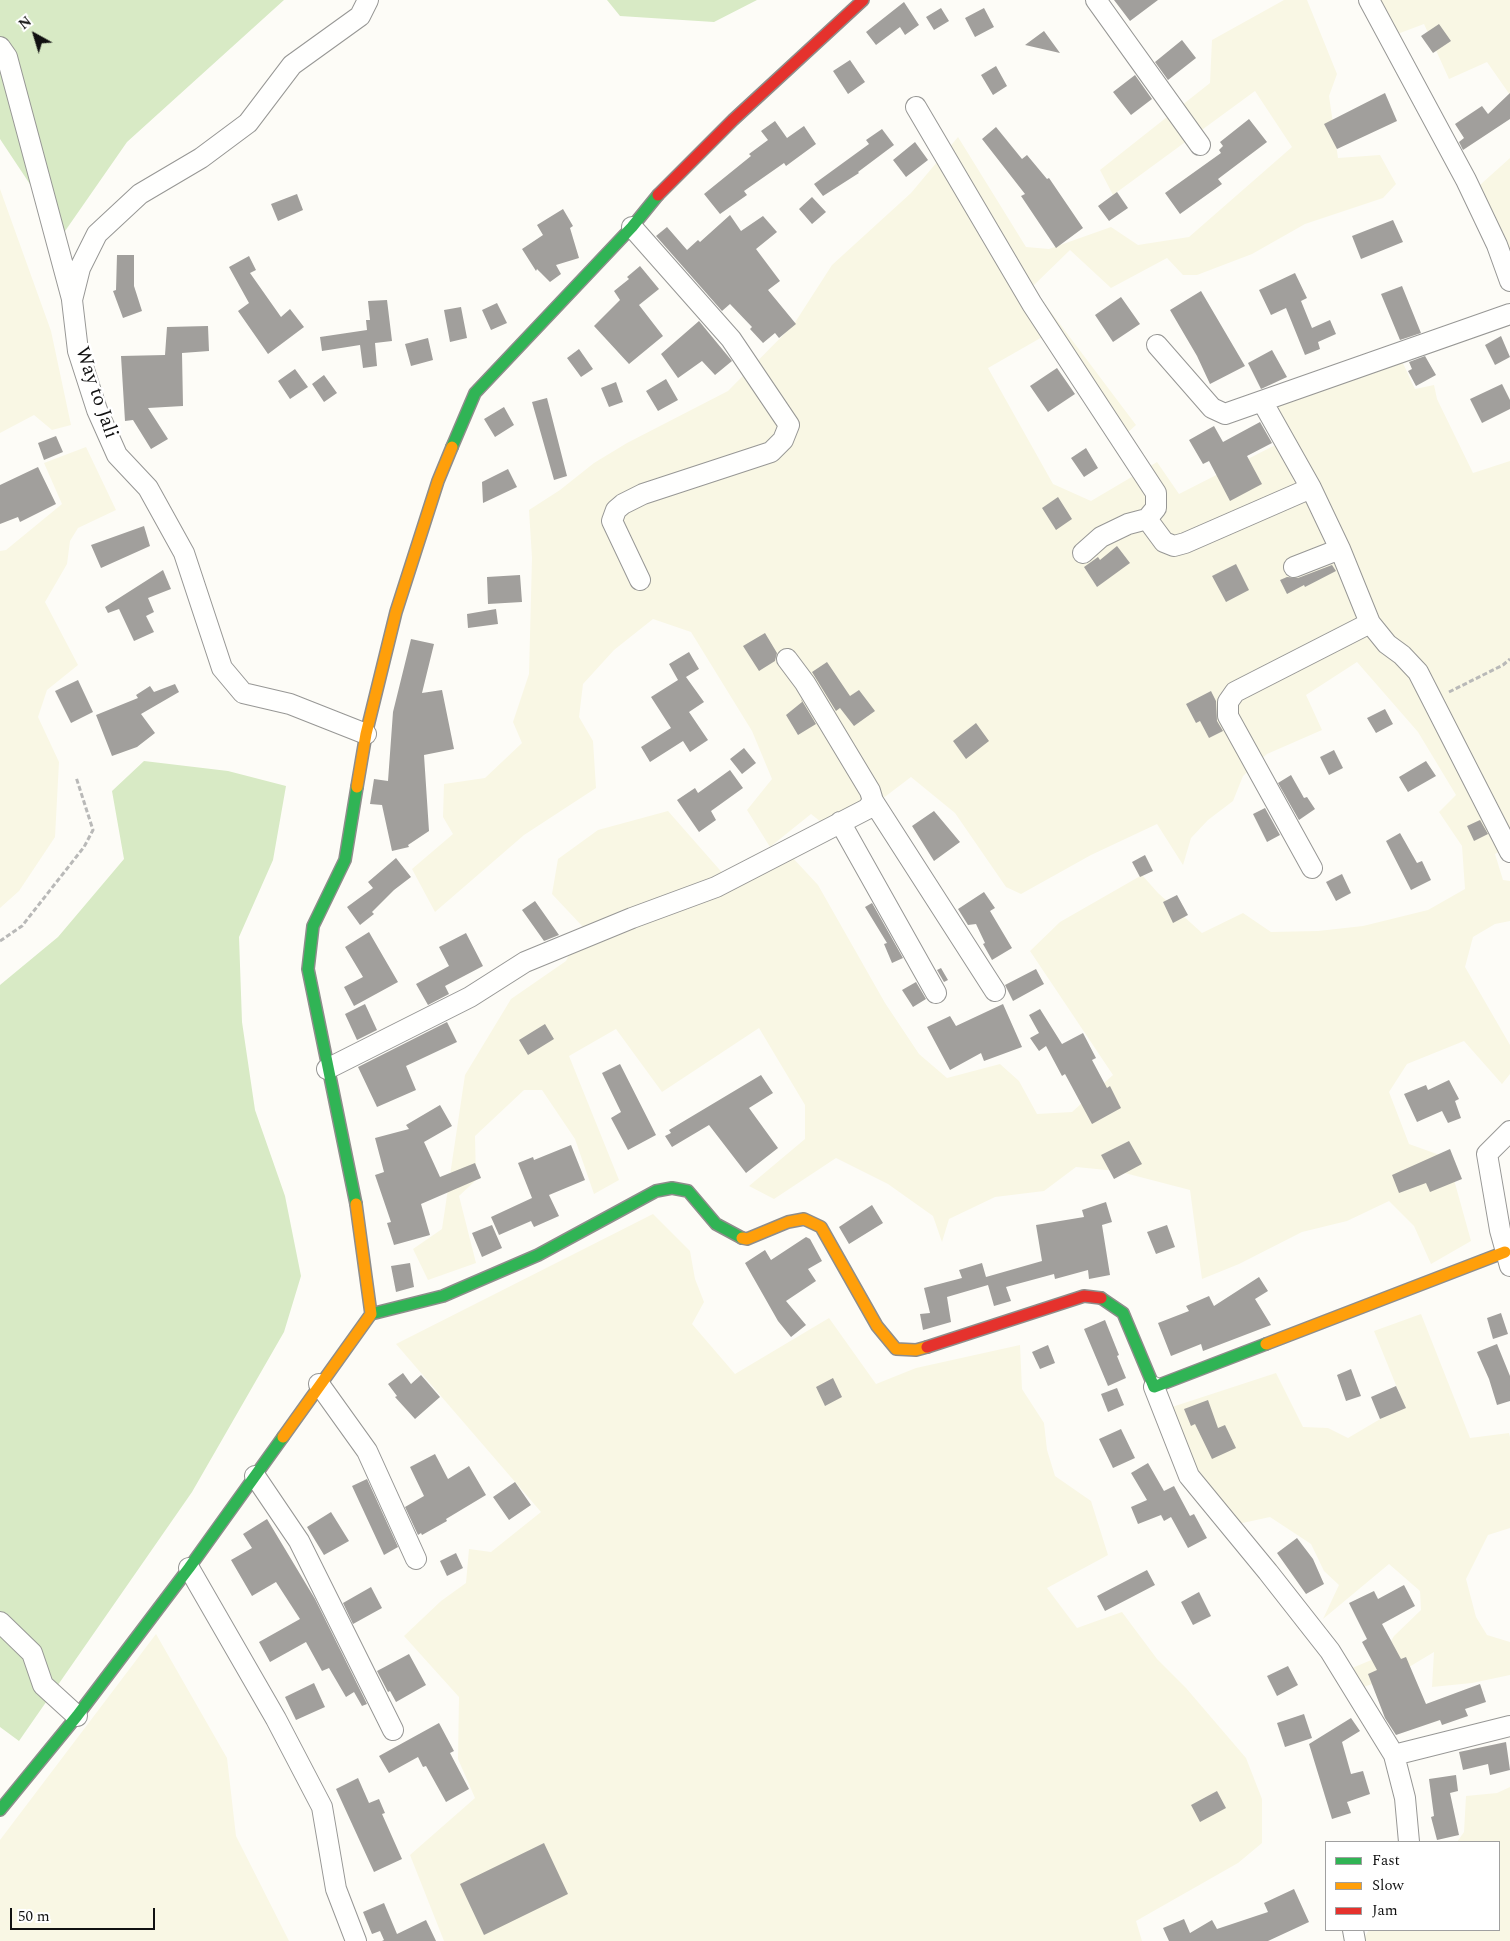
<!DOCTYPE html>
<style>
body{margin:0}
#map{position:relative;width:1510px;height:1941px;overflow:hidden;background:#fdfcf7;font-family:Spectral,serif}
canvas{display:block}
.legend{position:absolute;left:1325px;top:1841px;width:175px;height:90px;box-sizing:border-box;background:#fff;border:1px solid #a0a0a0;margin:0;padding:6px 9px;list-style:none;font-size:15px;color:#111}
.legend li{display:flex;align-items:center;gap:10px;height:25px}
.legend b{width:25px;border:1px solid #a0a0a0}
.north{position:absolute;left:10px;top:10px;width:50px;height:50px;-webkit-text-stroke:4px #fff;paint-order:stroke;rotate:321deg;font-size:14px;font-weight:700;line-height:20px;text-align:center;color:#111}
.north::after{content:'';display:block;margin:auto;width:18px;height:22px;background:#111;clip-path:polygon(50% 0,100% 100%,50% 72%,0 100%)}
.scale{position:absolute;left:10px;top:1908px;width:145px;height:22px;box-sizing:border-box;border:2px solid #111;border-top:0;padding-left:6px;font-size:15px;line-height:18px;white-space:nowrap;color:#111;-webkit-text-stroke:4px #fff;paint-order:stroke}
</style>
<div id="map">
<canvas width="1510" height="1941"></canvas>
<ul class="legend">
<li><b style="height:6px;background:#30b455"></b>Fast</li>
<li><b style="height:6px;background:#ff9f0a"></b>Slow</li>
<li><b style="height:6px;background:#e5322d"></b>Jam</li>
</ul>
<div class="north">N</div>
<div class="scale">50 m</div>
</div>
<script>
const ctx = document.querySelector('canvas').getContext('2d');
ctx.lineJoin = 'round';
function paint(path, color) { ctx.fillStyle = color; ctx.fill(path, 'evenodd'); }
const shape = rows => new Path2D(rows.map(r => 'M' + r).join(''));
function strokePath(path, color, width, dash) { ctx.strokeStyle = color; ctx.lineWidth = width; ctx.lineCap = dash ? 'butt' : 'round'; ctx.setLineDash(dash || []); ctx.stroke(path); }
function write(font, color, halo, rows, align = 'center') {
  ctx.font = font + ' Spectral,serif'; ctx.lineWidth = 5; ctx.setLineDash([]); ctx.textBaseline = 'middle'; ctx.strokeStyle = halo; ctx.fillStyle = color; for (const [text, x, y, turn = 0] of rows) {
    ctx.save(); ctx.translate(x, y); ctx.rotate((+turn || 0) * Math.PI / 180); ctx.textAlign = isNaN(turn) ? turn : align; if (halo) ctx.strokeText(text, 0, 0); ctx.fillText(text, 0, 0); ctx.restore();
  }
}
paint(shape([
 [1284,0,1307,0,1337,74,1329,96,1338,158,1380,155,1396,184,1383,198,1305,224,1252,254,1197,275,1183,275,1167,258,1111,288,1070,250,1032,287,1136,425,1115,444,1044,336,988,368,1053,484,1091,501,1157,462,1179,494,1293,436,1271,402,1401,359,1415,389,1434,385,1437,399,1473,473,1510,461,1510,846,1495,854,1503,880,1510,881,1510,921,1495,924,1473,937,1465,967,1510,1045,1510,1074,1502,1084,1464,1041,1407,1064,1389,1092,1409,1144,1448,1158,1471,1241,1431,1264,1414,1226,1389,1201,1347,1221,1302,1232,1239,1264,1202,1279,1190,1190,1117,1171,1076,1167,1044,1191,995,1197,949,1219,942,1242,933,1216,888,1184,836,1158,774,1199,749,1186,805,1139,805,1105,759,1028,662,1092,616,1029,569,1056,619,1180,594,1194,575,1139,542,1090,524,1090,475,1136,476,1180,459,1196,476,1263,428,1280,413,1249,442,1229,465,1075,511,999,566,961,583,927,552,894,558,859,598,830,668,811,733,885,792,857,818,885,885,1003,919,1054,947,1078,1000,1064,1019,1081,1037,1114,1072,1112,1113,1075,1030,951,1060,922,1142,875,1158,893,1202,933,1243,913,1271,932,1318,931,1363,926,1428,910,1465,889,1462,846,1439,812,1456,795,1418,732,1357,662,1306,695,1322,730,1267,754,1243,776,1233,801,1208,820,1191,838,1183,865,1157,824,1091,855,1021,894,1006,887,955,813,911,777,836,834,811,814,770,847,747,810,772,779,752,731,691,632,653,619,614,650,583,684,579,717,593,741,596,788,524,835,435,912,412,869,453,834,443,817,444,784,485,778,522,743,513,722,529,674,532,558,529,510,560,490,594,463,627,443,728,391,794,324,832,265,911,193,958,137,1026,247,1049,249,1111,227,1138,245,1189,237,1292,147,1255,91,1113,195,1100,170,1210,83,1212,40],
 [1373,0,1510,0,1510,95,1487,62,1449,79,1424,24,1392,36],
 [1510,158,1510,285,1471,193],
 [0,189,51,331,71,425,52,430,34,415,0,433],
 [86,447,116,510,78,528,70,541,67,564,45,602,78,665,47,690,38,717,59,762,55,837,19,891,0,908,0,551,6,550,62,504,44,463],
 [653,1214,690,1251,695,1279,704,1302,692,1324,735,1374,829,1318,876,1384,916,1368,1020,1345,1022,1389,1044,1423,1047,1450,1055,1476,1091,1501,1108,1555,1047,1588,1077,1628,1122,1612,1157,1659,1186,1688,1246,1758,1262,1799,1262,1843,1238,1863,1136,1921,1142,1941,444,1941,410,1855,475,1798,458,1759,459,1697,404,1636,441,1601,466,1583,469,1549,491,1552,541,1512,396,1344],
 [1421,1314,1470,1438,1509,1433,1510,1437,1510,1528,1488,1535,1466,1579,1476,1617,1487,1635,1510,1642,1510,1675,1472,1683,1432,1687,1434,1652,1394,1676,1361,1688,1350,1669,1383,1655,1394,1636,1421,1610,1420,1591,1389,1564,1323,1619,1339,1585,1324,1571,1311,1544,1270,1517,1238,1524,1200,1483,1172,1407,1276,1373,1303,1427,1328,1428,1348,1438,1404,1405,1374,1331],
 [156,1634,227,1758,236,1836,289,1941,0,1941,0,1840],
 [1510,1787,1510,1941,1362,1941,1369,1930,1499,1930,1499,1842,1457,1842,1464,1832,1466,1796,1497,1793]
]), '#f9f7e4');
paint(shape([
 [0,0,284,0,127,142,63,234,0,139],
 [607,0,757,0,714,22,620,16],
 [144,761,228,771,286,786,273,860,239,937,242,1022,255,1110,285,1196,301,1276,284,1332,192,1492,19,1741,0,1727,0,985,58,937,124,859,112,791]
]), '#d8eac5');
paint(shape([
 [1114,0,1158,0,1130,21],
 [904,2,919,25,905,35,900,27,876,45,866,32],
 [941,8,949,21,934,30,926,17],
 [984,8,994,27,975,37,965,18],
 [1439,24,1451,41,1433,53,1421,36],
 [1044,31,1060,53,1025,45],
 [1182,40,1196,58,1168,80,1155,62],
 [850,60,865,82,848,94,833,71],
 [996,66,1007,86,993,95,981,75],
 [1135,75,1152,99,1131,115,1113,92],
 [1385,93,1397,121,1337,149,1324,124],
 [1510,93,1510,119,1463,150,1459,142,1464,138,1455,124,1482,106,1488,114],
 [1249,119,1267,142,1218,179,1222,184,1180,214,1165,193,1221,153,1219,150,1223,146,1220,142],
 [775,121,787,138,804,126,816,144,786,166,784,163,744,191,747,195,720,214,704,194,751,156,749,154,768,140,761,131],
 [996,127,1022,159,1027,155,1047,179,1049,178,1083,228,1056,248,1021,196,1025,194,982,139],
 [882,129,894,145,858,172,859,173,823,196,814,184,869,144,866,140],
 [915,142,928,160,906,177,893,160],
 [1117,192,1128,208,1109,221,1098,206],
 [297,194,303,210,278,221,271,204],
 [812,197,826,212,812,224,799,209],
 [563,209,573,226,570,228,579,258,556,265,561,274,550,282,537,269,536,271,522,249,543,235,537,225],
 [730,215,741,231,763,216,777,232,756,249,780,281,768,290,796,324,779,338,775,333,763,343,750,329,752,327,730,304,722,311,656,236,667,227,687,250,698,240,700,242],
 [1393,220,1403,242,1361,259,1352,236],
 [117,255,134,255,134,286,142,311,123,318,113,291,116,290],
 [249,256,256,270,250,273,281,317,290,309,304,327,268,354,238,311,249,303,229,267],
 [640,266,659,289,639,305,663,336,629,364,594,326,620,300,614,291,629,279,627,277],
 [1295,273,1307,298,1301,301,1312,328,1330,320,1336,334,1318,342,1320,349,1305,355,1286,308,1271,315,1259,290],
 [1402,286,1421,333,1400,340,1381,294],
 [1201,291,1245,366,1210,384,1197,356,1170,310],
 [1121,297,1140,324,1113,342,1095,315],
 [387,300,392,341,375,343,377,366,363,368,360,345,322,351,320,337,367,330,366,320,370,320,368,301],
 [497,303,507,323,491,330,482,310],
 [461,307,467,338,450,342,444,310],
 [699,321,732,361,715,375,702,361,678,378,661,354],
 [208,326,209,351,182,353,183,406,148,408,168,439,151,449,133,420,125,421,121,356,165,355,167,327],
 [1501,336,1510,357,1495,365,1485,345],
 [428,338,433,360,411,366,405,344],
 [579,349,593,369,581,377,567,358],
 [1272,350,1287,377,1261,389,1248,363],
 [1425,356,1436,375,1416,386,1408,371,1412,369,1409,362],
 [1057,368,1075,394,1048,412,1030,386],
 [295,369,308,387,290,399,278,381],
 [324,375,337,393,324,402,312,384],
 [666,379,678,400,658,411,646,391],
 [616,382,623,402,609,407,601,388],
 [1502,384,1510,400,1510,409,1482,423,1470,399],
 [547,398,567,476,554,480,532,402],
 [504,407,514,425,495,437,484,419],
 [1260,422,1272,443,1247,456,1262,484,1230,501,1209,461,1203,464,1189,440,1214,426,1223,442],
 [56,436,63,452,44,460,38,443],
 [1086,448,1098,468,1084,477,1071,458],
 [38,467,56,504,20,522,18,517,0,524,0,485],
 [508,469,517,487,483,503,482,482],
 [1058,497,1072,519,1056,530,1042,508],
 [144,526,150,546,101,568,91,545],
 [1117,546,1130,563,1097,587,1084,567,1098,557,1100,560],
 [1236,564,1249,590,1226,602,1212,576],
 [1332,565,1336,571,1305,587,1304,585,1287,594,1280,580,1287,577,1298,578],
 [163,570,171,589,148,598,154,612,146,616,154,632,134,641,119,609,108,613,105,607],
 [520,575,522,602,488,604,487,577],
 [496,609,498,624,468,628,467,614],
 [765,633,777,653,775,661,759,671,743,646],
 [411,639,434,644,422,693,442,690,454,749,424,755,429,831,408,845,409,847,392,851,382,805,370,804,374,779,388,781,393,712],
 [689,652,699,669,686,677,704,702,689,712,708,740,690,752,683,741,650,762,641,747,671,728,651,697,678,680,669,664],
 [827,662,850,696,859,690,875,711,854,726,840,708,836,711,812,672],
 [78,680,93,712,71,723,55,691],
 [175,684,179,692,141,714,155,733,137,747,112,756,96,715,138,698,136,695,150,686,154,692],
 [1211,691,1216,701,1217,721,1223,731,1209,738,1200,721,1196,723,1186,704],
 [801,699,816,724,798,735,786,715,802,702],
 [1385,709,1393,724,1376,733,1367,718],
 [976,723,989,741,966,759,953,741],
 [744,748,756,763,742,774,730,759],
 [1334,750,1343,768,1329,775,1320,757],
 [1426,761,1436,776,1408,792,1399,777],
 [730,770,743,788,711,811,716,820,699,832,677,800,695,788,698,793],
 [1291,775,1304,798,1307,797,1315,809,1299,820,1278,783],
 [1265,808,1280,835,1267,842,1253,814],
 [934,811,960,842,934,861,912,826],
 [1480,820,1488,834,1474,841,1467,826],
 [1400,833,1417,863,1422,861,1431,880,1411,890,1386,841],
 [1145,855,1153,871,1140,877,1132,862],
 [396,858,411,877,394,890,372,912,374,914,360,925,347,907,373,888,368,882],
 [1342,874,1351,893,1336,901,1326,882],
 [984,892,995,908,990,911,1012,948,992,960,983,944,985,943,976,924,968,925,958,909],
 [1177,895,1188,915,1173,923,1163,902],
 [535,901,559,935,544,941,522,910],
 [872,903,903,958,892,963,884,944,887,943,865,907],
 [369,932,398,982,354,1006,344,987,363,977,345,947],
 [466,933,483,966,445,986,449,994,428,1005,416,984,449,966,439,947],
 [941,968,948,980,944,982,937,970],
 [1036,969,1044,984,1013,1001,1005,985],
 [916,982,926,999,913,1007,902,990],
 [365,1004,377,1030,357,1040,345,1014],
 [1003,1004,1022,1047,984,1061,981,1053,950,1070,927,1027,950,1016,956,1026],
 [1040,1009,1062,1044,1083,1033,1096,1058,1092,1060,1107,1088,1110,1086,1121,1108,1092,1124,1065,1074,1062,1076,1046,1046,1039,1051,1030,1038,1039,1033,1029,1015],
 [447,1022,457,1042,406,1066,416,1090,377,1107,358,1067],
 [545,1024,554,1039,528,1055,519,1040],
 [620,1064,656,1135,628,1150,611,1118,621,1112,602,1073],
 [761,1075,773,1093,749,1108,778,1148,746,1173,709,1125,672,1147,665,1136,671,1133,669,1130],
 [1449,1080,1459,1099,1455,1101,1461,1118,1448,1123,1442,1111,1417,1122,1404,1094,1426,1085,1428,1090],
 [440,1105,452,1126,424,1142,440,1177,475,1163,481,1178,421,1204,430,1235,394,1245,387,1223,391,1222,375,1175,384,1172,375,1138,409,1129,406,1125],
 [1129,1141,1142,1164,1114,1179,1101,1155],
 [571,1145,585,1180,549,1195,559,1216,534,1227,531,1221,499,1235,491,1217,532,1198,518,1163,533,1157,534,1160],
 [1450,1149,1462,1179,1430,1192,1426,1183,1399,1193,1392,1175],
 [1106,1202,1112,1222,1102,1225,1110,1275,1089,1279,1088,1270,1055,1279,1054,1274,1006,1287,1011,1301,994,1306,988,1285,947,1297,951,1322,923,1330,920,1314,930,1313,924,1288,962,1278,959,1270,982,1263,986,1277,1042,1261,1036,1225,1084,1217,1082,1210],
 [872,1205,883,1223,849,1244,839,1227],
 [492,1225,502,1248,482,1257,472,1233],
 [1167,1225,1175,1247,1156,1254,1147,1232],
 [806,1237,810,1239,822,1261,808,1269,816,1281,786,1301,806,1325,791,1337,778,1321,745,1263,765,1250,771,1260],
 [410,1263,414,1287,396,1292,391,1266],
 [1259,1277,1268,1291,1255,1299,1271,1325,1203,1351,1201,1344,1171,1356,1158,1323,1189,1311,1186,1306,1209,1296,1214,1306],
 [1501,1313,1508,1334,1493,1339,1487,1318],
 [1105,1320,1119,1355,1117,1356,1126,1378,1108,1386,1084,1329],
 [1497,1344,1510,1376,1510,1401,1497,1405,1489,1379,1477,1352],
 [1048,1345,1055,1363,1040,1369,1032,1352],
 [1351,1369,1361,1396,1346,1401,1337,1375],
 [403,1373,411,1384,421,1375,440,1397,415,1419,395,1397,397,1396,388,1384],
 [833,1378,842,1397,825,1406,816,1387],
 [1396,1386,1406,1408,1380,1419,1371,1397],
 [1117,1388,1124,1405,1108,1412,1101,1394],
 [1208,1400,1218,1428,1225,1425,1236,1448,1212,1459,1195,1424,1191,1426,1184,1409],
 [1121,1429,1135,1458,1113,1468,1099,1439],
 [435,1454,448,1479,469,1466,486,1495,446,1519,447,1521,422,1535,421,1533,418,1535,405,1507,424,1496,410,1467],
 [1148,1463,1164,1491,1174,1486,1190,1516,1194,1514,1207,1538,1188,1548,1171,1517,1164,1521,1161,1515,1138,1524,1131,1507,1147,1500,1131,1473],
 [367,1479,398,1547,384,1555,352,1486],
 [515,1482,531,1505,509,1520,493,1497],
 [331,1512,349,1541,324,1555,307,1527],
 [267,1519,315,1599,367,1704,362,1706,354,1692,346,1697,329,1668,322,1671,306,1642,270,1662,259,1642,300,1619,276,1582,252,1596,231,1560,252,1548,243,1534],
 [1297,1538,1313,1559,1324,1584,1306,1594,1277,1553],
 [456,1553,463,1568,447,1576,440,1561],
 [1147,1570,1155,1585,1105,1611,1097,1596],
 [1404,1585,1415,1606,1382,1624,1401,1659,1406,1657,1426,1704,1480,1684,1486,1702,1465,1709,1468,1716,1442,1725,1440,1720,1396,1735,1385,1718,1368,1674,1377,1670,1362,1642,1367,1639,1349,1603,1374,1591,1378,1599],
 [371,1587,382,1608,353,1624,343,1603],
 [1199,1592,1211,1616,1193,1625,1181,1602],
 [409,1654,426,1685,396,1702,390,1691,388,1692,377,1671],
 [1288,1666,1298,1685,1277,1696,1267,1676],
 [314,1683,325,1707,296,1720,285,1697],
 [1304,1714,1312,1738,1285,1747,1277,1723],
 [1351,1718,1360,1731,1342,1742,1351,1774,1363,1771,1370,1794,1347,1802,1351,1813,1332,1819,1309,1744],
 [439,1723,454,1751,450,1753,469,1789,446,1802,426,1766,423,1767,418,1757,389,1773,379,1756],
 [1506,1742,1510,1770,1490,1775,1488,1764,1463,1770,1459,1752],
 [1456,1775,1458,1791,1450,1793,1459,1835,1437,1840,1431,1817,1434,1816,1429,1779],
 [358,1778,369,1803,379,1799,385,1813,382,1814,402,1859,374,1872,336,1789],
 [1217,1791,1226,1808,1200,1822,1191,1805],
 [544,1843,568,1894,484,1935,460,1884],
 [1294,1889,1309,1922,1268,1941,1169,1941,1163,1928,1184,1919,1190,1933,1212,1920,1217,1929,1268,1912,1264,1903],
 [384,1903,397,1934,426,1920,436,1941,382,1941,384,1940,380,1931,372,1934,363,1912]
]), '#a19f9c');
const street = shape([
 [1096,0,1200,145],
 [1369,0,1466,180,1497,245,1510,281],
 [0,47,7,57,72,299],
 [916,107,1032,304,1156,493,1156,508,1147,519],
 [632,227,731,339,789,425,783,440,771,452,643,494,623,504,616,510,612,521,640,580],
 [1157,345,1212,408,1225,414,1510,314],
 [1340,549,1370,623,1387,644,1402,655,1418,672,1510,852],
 [1083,553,1101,537,1128,524,1147,519,1164,542,1174,546,1185,543,1311,488,1262,401],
 [1294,567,1340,549,1311,488],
 [366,734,290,704,243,693,222,668,184,553,148,488,117,455,97,410,78,351,72,300,80,268,97,234,140,194,201,158,248,123,292,65,360,16,368,0],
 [873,801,995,991],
 [840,822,936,993],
 [1312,868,1228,716,1228,702,1235,692,1370,623],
 [327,1069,470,997,525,962,632,918,716,887,867,809,873,801,870,791,805,683,787,659],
 [1510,1131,1487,1154,1500,1230,1510,1266],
 [319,1384,367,1451,416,1559],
 [1154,1387,1189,1476,1268,1572,1330,1651,1394,1755,1510,1726],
 [255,1476,299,1541,393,1730],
 [189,1568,276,1719,322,1807,336,1889,356,1941],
 [0,1622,32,1653,43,1685,77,1716],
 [1394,1755,1405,1798,1409,1842],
 [1353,1930,1355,1941]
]);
const fast = shape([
 [452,447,475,393,632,227,658,195],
 [356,1204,308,969,313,926,345,860,357,787],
 [1101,1298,1123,1313,1154,1387,1266,1344],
 [371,1314,443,1296,538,1255,656,1191,672,1188,688,1191,716,1224,742,1238],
 [0,1810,77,1716,189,1568,283,1437]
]);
const slow = shape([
 [357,787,366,734,396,612,438,481,452,447],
 [742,1238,747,1239,788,1222,804,1219,821,1227,877,1326,896,1349,916,1350,927,1347],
 [1266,1344,1505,1252],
 [283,1437,371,1314,356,1204]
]);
const jam = shape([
 [658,195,733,120,863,0],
 [927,1347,1084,1296,1101,1298]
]);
strokePath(street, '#979795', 22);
strokePath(fast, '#8e8d8b', 14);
strokePath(slow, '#8e8d8b', 14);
strokePath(jam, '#8e8d8b', 14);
strokePath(shape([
 [1449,692,1503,665,1510,659],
 [0,941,22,926,84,847,93,830,76,777]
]), '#b9b9b8', 3, [5, 2.5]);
strokePath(street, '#fffffe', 20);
strokePath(fast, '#30b455', 11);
strokePath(slow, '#ff9f0a', 11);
strokePath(jam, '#e5322d', 11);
write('20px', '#111', '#fff', [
 ["Way to Jali",95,393,71]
]);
</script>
